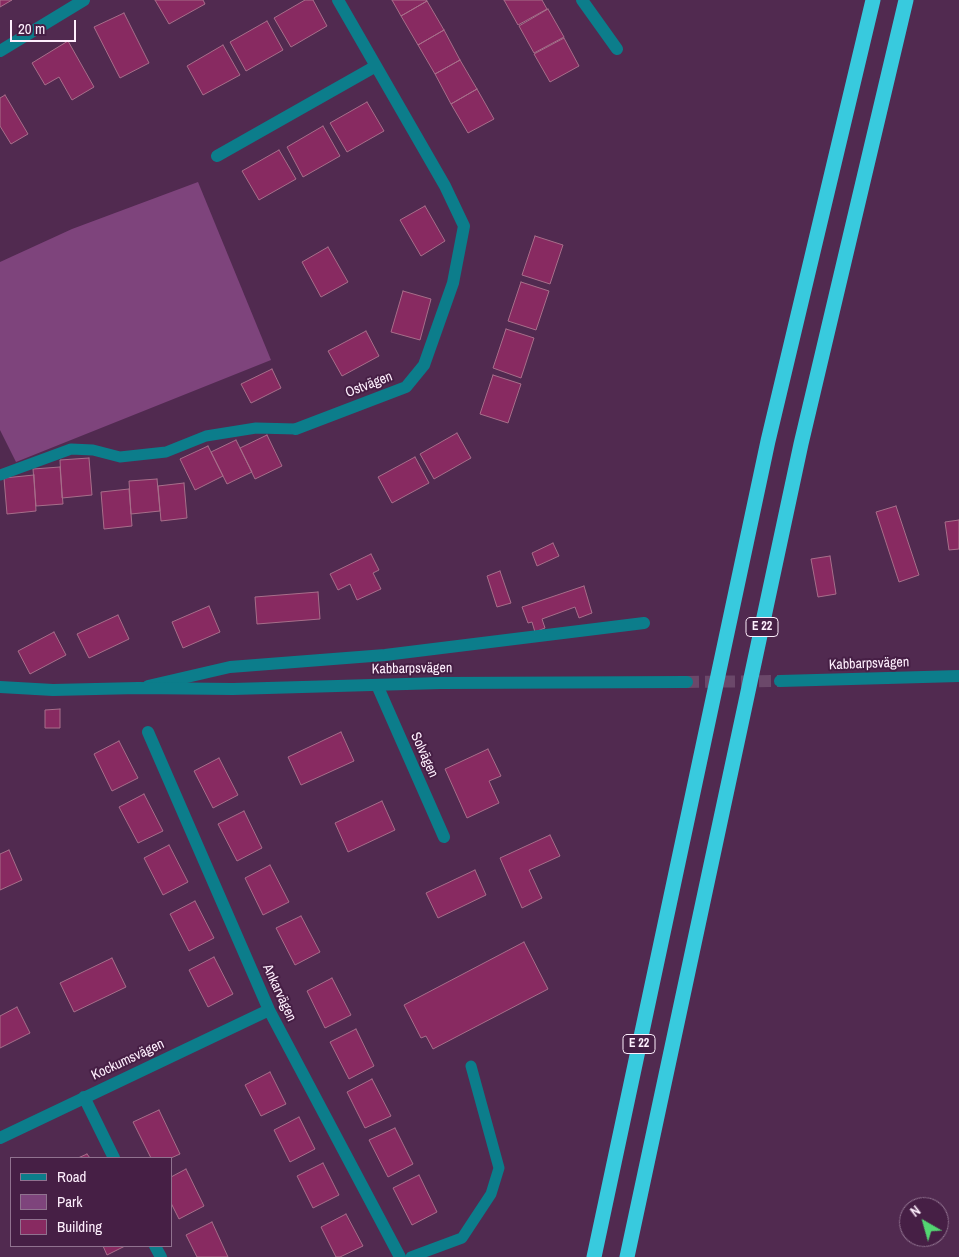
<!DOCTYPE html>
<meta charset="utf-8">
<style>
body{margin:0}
#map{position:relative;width:959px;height:1257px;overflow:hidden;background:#512a50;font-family:"Archivo Narrow",sans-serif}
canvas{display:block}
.legend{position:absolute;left:10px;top:1157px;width:162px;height:90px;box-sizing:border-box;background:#461f45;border:1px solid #90728f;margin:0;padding:6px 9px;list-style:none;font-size:15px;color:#feeffd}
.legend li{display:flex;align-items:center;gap:10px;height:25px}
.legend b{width:25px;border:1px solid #90728f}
.north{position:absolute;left:899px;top:1197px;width:50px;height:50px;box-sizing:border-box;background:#461f45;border:1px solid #90728f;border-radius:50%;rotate:322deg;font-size:14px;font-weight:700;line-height:20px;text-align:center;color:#feeffd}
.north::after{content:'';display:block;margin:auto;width:18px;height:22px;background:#53d672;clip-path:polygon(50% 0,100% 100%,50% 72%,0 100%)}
.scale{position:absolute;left:10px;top:20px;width:66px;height:22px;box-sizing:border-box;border:2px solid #feeffd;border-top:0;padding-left:6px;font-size:15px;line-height:18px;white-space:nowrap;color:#feeffd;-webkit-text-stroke:4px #461f45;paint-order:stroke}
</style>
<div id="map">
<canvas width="959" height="1257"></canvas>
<ul class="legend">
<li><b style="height:6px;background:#0c7d8b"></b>Road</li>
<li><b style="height:14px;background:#7e447c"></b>Park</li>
<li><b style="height:14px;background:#882a61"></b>Building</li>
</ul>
<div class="north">N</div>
<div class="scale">20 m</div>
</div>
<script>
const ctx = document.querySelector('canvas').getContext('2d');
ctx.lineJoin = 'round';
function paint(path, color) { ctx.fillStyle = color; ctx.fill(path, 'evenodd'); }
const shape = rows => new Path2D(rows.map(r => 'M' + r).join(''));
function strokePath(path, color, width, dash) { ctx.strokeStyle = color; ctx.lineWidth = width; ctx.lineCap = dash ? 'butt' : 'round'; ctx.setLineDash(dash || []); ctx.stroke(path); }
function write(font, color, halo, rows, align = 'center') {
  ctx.font = font + ' "Archivo Narrow",sans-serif'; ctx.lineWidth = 4; ctx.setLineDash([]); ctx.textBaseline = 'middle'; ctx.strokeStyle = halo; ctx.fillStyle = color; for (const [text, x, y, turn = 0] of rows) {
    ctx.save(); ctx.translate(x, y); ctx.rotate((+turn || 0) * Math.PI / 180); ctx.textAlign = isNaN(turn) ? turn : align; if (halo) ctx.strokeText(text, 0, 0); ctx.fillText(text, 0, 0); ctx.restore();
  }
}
paint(shape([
 [198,182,271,360,16,462,0,430,0,262,72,229]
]), '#7e447c');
const building = shape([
 [0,0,12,0,0,7,0,0],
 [155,0,203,0,205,4,169,24,155,0],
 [305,0,313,0,327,26,291,47,274,18,305,0],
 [392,0,426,0,427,1,401,16,392,0],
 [504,0,542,0,547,9,518,25,504,0],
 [427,1,444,30,418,45,401,16,427,1],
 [548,9,564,37,534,53,519,26,548,9],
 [124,13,149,63,120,78,94,27,124,13],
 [267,21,283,50,246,71,230,42,267,21],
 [444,30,460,60,435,74,418,45,444,30],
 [564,38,579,66,550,82,534,54,564,38],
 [68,41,94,87,72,100,59,77,45,85,32,63,68,41],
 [223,45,240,75,203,95,187,66,223,45],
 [460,60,477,89,451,104,435,74,460,60],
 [477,89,494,119,468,133,451,104,477,89],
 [5,95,28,134,11,144,0,126,0,98,5,95],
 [367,102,384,131,347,152,330,123,367,102],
 [323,126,340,156,303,177,287,147,323,126],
 [279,150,296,179,259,200,242,171,279,150],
 [425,206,445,241,421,256,400,220,425,206],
 [535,236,563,245,550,284,522,275,535,236],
 [328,247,348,282,321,297,302,262,328,247],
 [521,282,549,291,536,330,508,321,521,282],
 [403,291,431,299,420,340,391,332,403,291],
 [506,329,534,338,521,378,493,368,506,329],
 [366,331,379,356,342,376,328,351,366,331],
 [272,369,281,388,251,403,241,384,272,369],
 [493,375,521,384,508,423,480,414,493,375],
 [457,433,471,458,434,479,420,454,457,433],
 [267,435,282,466,255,479,240,448,267,435],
 [236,440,252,472,227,484,211,452,236,440],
 [208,446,223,476,195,490,180,459,208,446],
 [415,457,429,483,392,503,378,477,415,457],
 [89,458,92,495,62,498,60,460,89,458],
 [60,467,63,504,36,506,33,469,60,467],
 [34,475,36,511,7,514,4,478,34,475],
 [157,479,160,511,131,514,129,481,157,479],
 [184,483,187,518,161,521,158,486,184,483],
 [129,489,132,526,104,529,101,492,129,489],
 [896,506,919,575,899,582,876,512,896,506],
 [959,520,959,549,949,550,945,522,959,520],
 [553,543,559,556,537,566,532,553,553,543],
 [371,554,379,570,373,573,381,589,357,600,350,584,338,590,330,574,371,554],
 [830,556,836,594,818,597,811,559,830,556],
 [500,571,511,603,497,607,487,576,500,571],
 [584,586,592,613,579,618,575,607,542,619,545,628,535,632,532,622,528,623,522,607,584,586],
 [318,592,320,619,257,624,255,597,318,592],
 [209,606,220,632,183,648,172,622,209,606],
 [118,615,129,639,89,658,77,634,118,615],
 [54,632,66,655,30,674,18,651,54,632],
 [60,709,60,728,45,728,45,710,60,709],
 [341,732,354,761,301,785,288,757,341,732],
 [119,741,138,778,112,791,94,754,119,741],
 [488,749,501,776,489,781,499,803,467,818,445,769,488,749],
 [219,758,238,795,213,808,194,771,219,758],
 [144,794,163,831,138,843,119,807,144,794],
 [382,801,395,830,348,852,335,823,382,801],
 [244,811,262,848,237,861,218,824,244,811],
 [550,835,560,856,529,870,542,898,522,908,500,858,550,835],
 [169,845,188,882,163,895,144,858,169,845],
 [9,850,22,880,0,890,0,854,9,850],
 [270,865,289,902,263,915,245,878,270,865],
 [475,870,486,895,438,918,426,893,475,870],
 [195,901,214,938,189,951,170,914,195,901],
 [301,916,320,952,295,965,276,928,301,916],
 [524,942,548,989,433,1049,426,1036,421,1038,404,1005,524,942],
 [214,957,233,994,208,1007,189,970,214,957],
 [112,958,126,987,74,1012,60,983,112,958],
 [332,978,351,1015,325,1028,307,991,332,978],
 [17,1007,30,1033,0,1048,0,1016,17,1007],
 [356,1029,374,1066,349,1079,330,1042,356,1029],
 [270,1072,286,1104,261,1116,245,1085,270,1072],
 [372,1079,391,1116,365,1128,347,1092,372,1079],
 [159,1110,180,1154,171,1158,151,1158,133,1122,159,1110],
 [299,1117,315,1149,290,1162,274,1130,299,1117],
 [395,1128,413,1164,388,1177,369,1140,395,1128],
 [87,1154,90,1158,78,1158,87,1154],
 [323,1163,339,1195,313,1208,297,1176,323,1163],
 [186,1169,204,1206,179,1219,171,1203,171,1177,186,1169],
 [419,1175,437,1212,412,1225,393,1188,419,1175],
 [346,1214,363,1246,340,1257,336,1257,321,1227,346,1214],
 [212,1222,228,1257,197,1257,186,1235,212,1222],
 [103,1246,125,1246,107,1255,103,1246]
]);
paint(building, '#882a61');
strokePath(building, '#a76e8a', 1);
strokePath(shape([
 [687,682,780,681]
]), '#6b486a', 12, [12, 6]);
strokePath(shape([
 [0,475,71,449,93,450,120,457,166,452,206,436,256,428,296,429],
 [411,1257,462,1238,491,1194,499,1168,471,1066]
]), '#0c7d8b', 11);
strokePath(shape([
 [582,0,617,49],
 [0,51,84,0],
 [217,156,376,66],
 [296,429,406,387,424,365,453,283,464,226,445,186,338,0],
 [377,685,444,837],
 [148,686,230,667,385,655,644,623],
 [148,732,269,1010,400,1257],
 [84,1097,114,1158],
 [0,1138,269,1010],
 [155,1246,161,1257]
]), '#0c7d8b', 12);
strokePath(shape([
 [780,681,959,676],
 [0,687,53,690,138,688,233,689,441,683,687,682]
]), '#0c7d8b', 12);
strokePath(shape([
 [594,1257,768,441,873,0],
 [627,1257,801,444,906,0]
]), '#38cade', 15);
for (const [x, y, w] of [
 [762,627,32],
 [639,1044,32]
]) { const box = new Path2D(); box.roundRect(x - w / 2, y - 9.5, w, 19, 4); ctx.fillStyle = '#461f45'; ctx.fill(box); strokePath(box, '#feeffd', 1); }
write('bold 12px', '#feeffd', null, [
 ["E 22",762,627],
 ["E 22",639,1044]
]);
write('14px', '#feeffd', '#461f45', [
 ["Ostvägen",369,385,-21],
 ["Kabbarpsvägen",869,664,-2],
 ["Kabbarpsvägen",412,669,-1],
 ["Solvägen",424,755,66],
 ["Ankarvägen",279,993,65],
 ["Kockumsvägen",128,1060,-25]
]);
</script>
